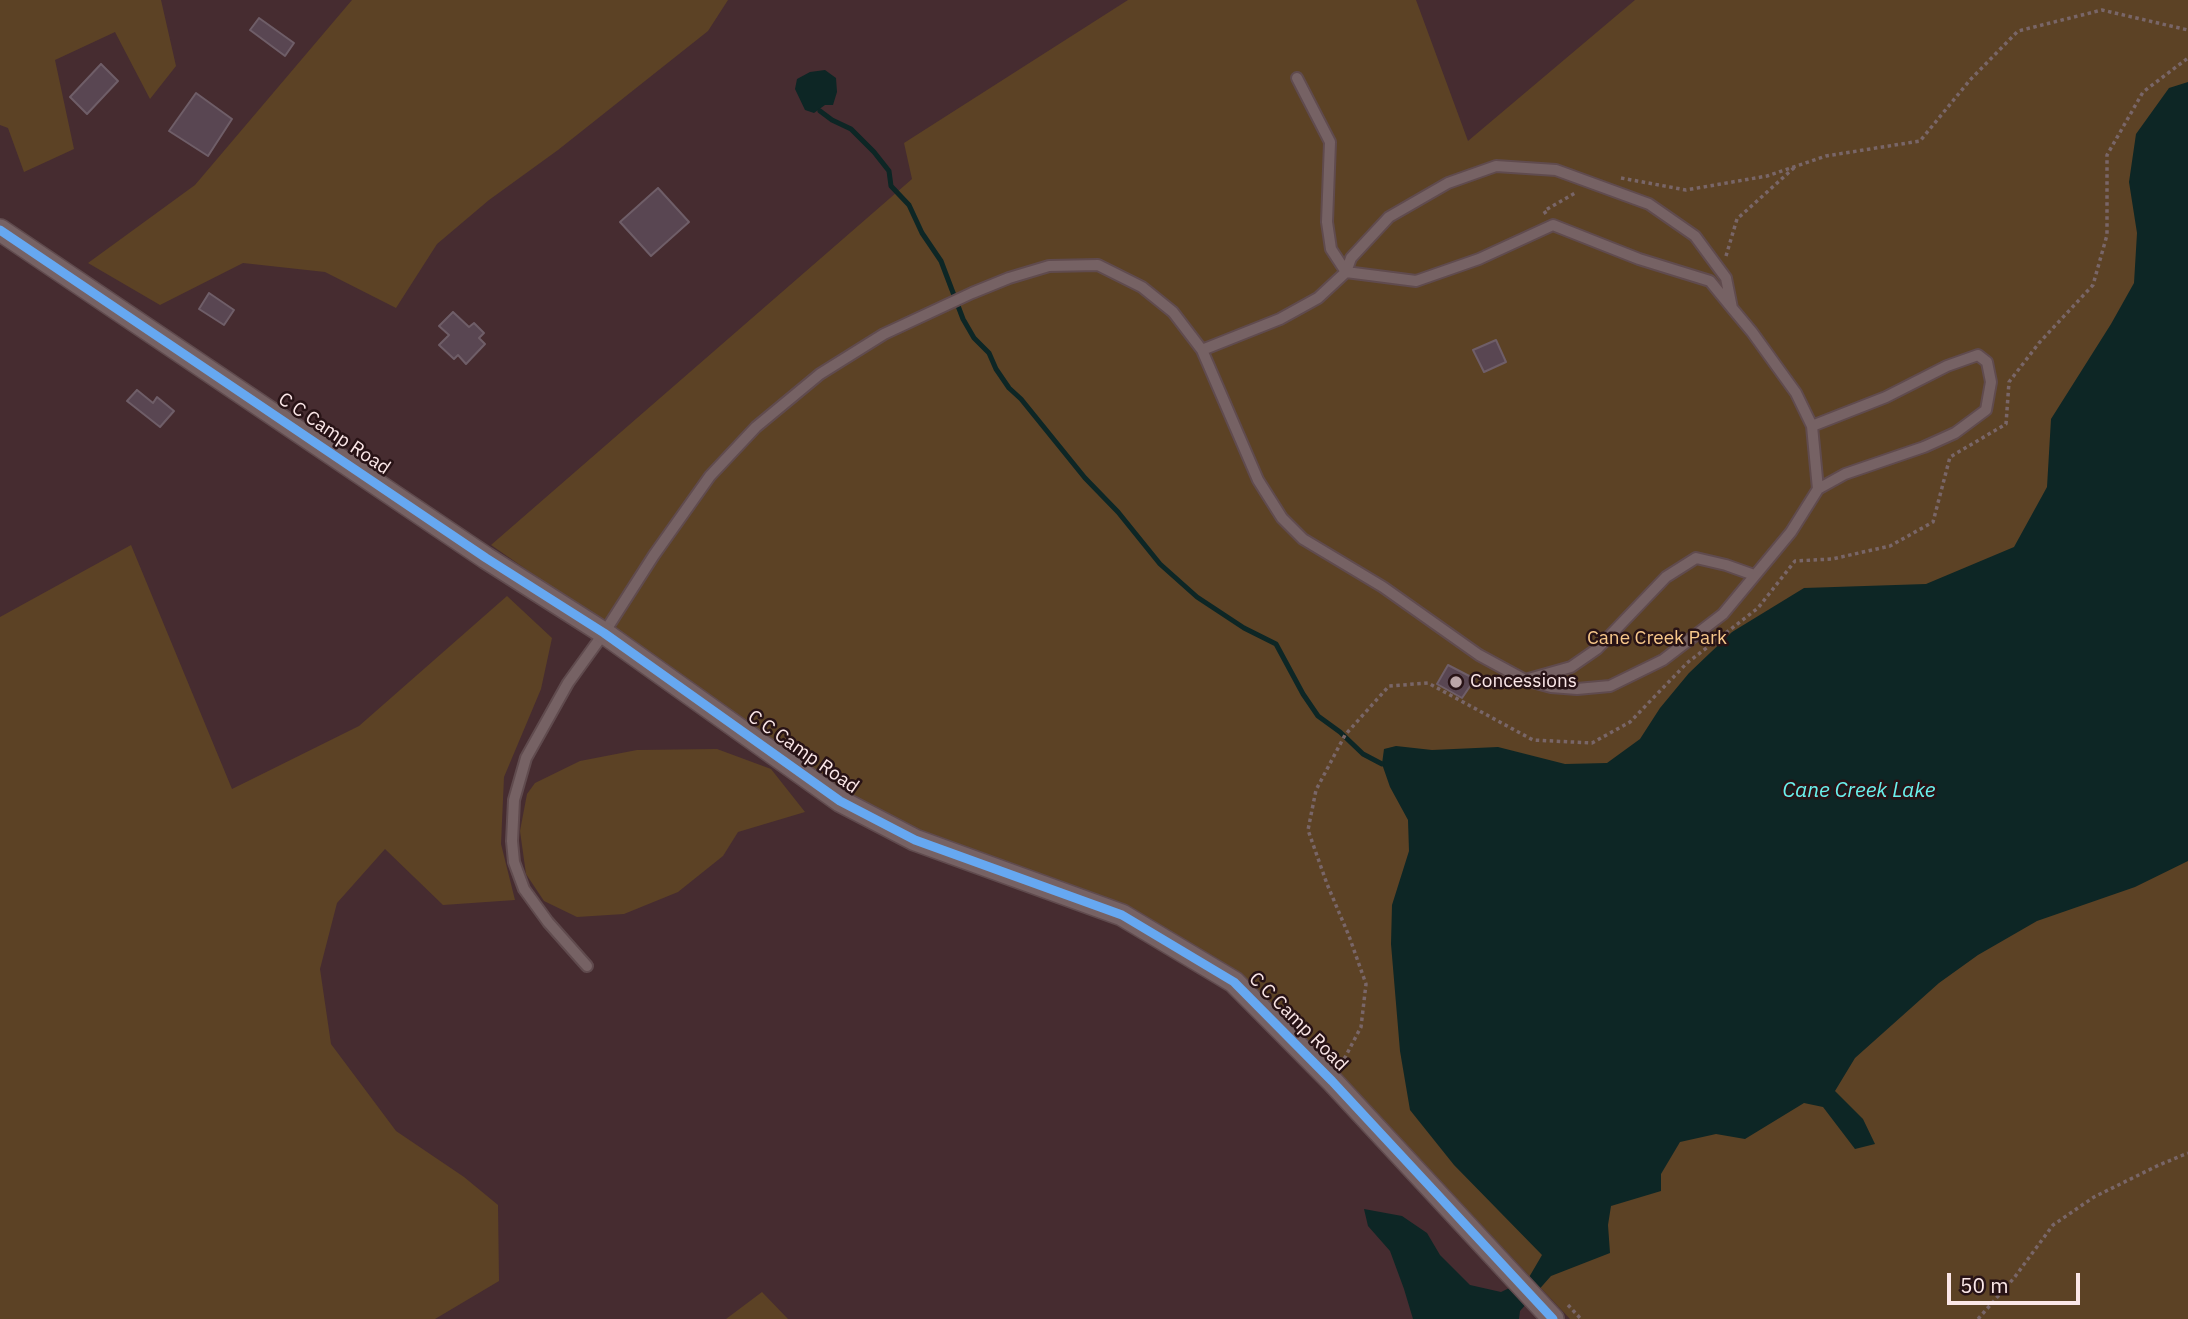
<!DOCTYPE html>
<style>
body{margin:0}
#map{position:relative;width:2188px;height:1319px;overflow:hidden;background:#462c30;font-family:"IBM Plex Sans",sans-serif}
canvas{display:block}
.scale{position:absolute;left:1947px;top:1273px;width:133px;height:32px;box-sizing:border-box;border:4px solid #fbe7e8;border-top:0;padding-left:9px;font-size:21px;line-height:24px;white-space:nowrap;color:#fbe7e8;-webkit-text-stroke:5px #281316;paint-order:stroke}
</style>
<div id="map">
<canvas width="2188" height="1319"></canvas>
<div class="scale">50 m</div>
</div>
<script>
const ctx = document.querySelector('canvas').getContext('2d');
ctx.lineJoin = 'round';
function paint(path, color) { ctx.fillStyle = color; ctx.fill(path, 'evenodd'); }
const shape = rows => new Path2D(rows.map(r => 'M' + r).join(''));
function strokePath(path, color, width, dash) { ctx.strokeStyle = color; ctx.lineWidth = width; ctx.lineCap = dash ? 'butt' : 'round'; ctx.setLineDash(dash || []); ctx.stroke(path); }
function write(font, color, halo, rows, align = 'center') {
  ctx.font = font + ' "IBM Plex Sans",sans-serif'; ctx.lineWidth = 5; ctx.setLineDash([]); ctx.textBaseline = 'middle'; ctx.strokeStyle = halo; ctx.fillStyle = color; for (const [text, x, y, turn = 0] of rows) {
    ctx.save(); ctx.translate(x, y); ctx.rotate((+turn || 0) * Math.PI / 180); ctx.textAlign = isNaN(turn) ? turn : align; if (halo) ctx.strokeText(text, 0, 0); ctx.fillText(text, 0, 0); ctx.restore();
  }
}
paint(shape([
 [0,0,161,0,176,66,150,99,115,32,55,60,74,149,24,172,8,128,0,125],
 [352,0,728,0,708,31,558,150,489,200,437,244,396,308,325,272,243,263,160,305,88,263,195,185],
 [1128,0,1416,0,1468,141,1635,0,2188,0,2188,1319,1570,1319,1298,1030,1218,959,1122,906,992,860,877,813,491,545,912,179,904,143],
 [131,545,232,789,359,726,507,596,552,638,541,689,504,777,501,844,515,900,443,905,385,849,337,903,320,969,331,1044,396,1131,464,1177,498,1205,499,1281,435,1319,0,1319,0,617],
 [717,749,771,769,805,812,738,832,723,856,678,892,624,914,577,917,544,901,526,874,520,831,527,794,535,783,580,761,637,750],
 [762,1292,788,1319,726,1319]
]), '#5c4225');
paint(shape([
 [825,70,836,78,837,92,833,105,825,105,814,113,805,110,795,89,797,79,810,72],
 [2188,82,2188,861,2135,887,2037,921,1978,955,1939,983,1855,1058,1835,1091,1863,1119,1875,1144,1855,1149,1823,1107,1804,1103,1745,1139,1716,1134,1680,1142,1661,1174,1661,1191,1611,1206,1608,1225,1610,1253,1551,1276,1520,1311,1519,1319,1413,1319,1404,1289,1390,1251,1368,1226,1364,1209,1402,1216,1427,1233,1440,1255,1470,1285,1501,1292,1528,1279,1542,1255,1454,1165,1410,1110,1400,1051,1391,944,1392,905,1409,851,1408,820,1390,787,1382,764,1384,749,1396,746,1432,750,1498,747,1565,764,1607,763,1640,739,1660,708,1689,673,1732,632,1804,588,1926,584,2014,547,2047,487,2051,419,2111,324,2134,283,2137,233,2129,182,2136,134,2169,88]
]), '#0d2625');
strokePath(shape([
 [820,111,832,120,851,129,874,152,889,171,891,186,909,205,922,233,941,261,963,319,974,338,989,353,996,369,1009,388,1021,399,1085,478,1118,512,1160,564,1197,597,1244,628,1276,644,1303,694,1318,716,1340,732,1363,754,1382,764]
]), '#0d2625', 5);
const building = shape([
 [259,18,294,43,285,56,250,30,259,18],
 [101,64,118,81,87,114,70,97,101,64],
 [196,93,232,119,208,156,169,131,196,93],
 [658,188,689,222,651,256,620,222,658,188],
 [209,293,234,310,224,325,199,309,209,293],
 [453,312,469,327,474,323,484,333,479,338,485,344,466,364,458,355,454,359,439,345,449,335,439,326,453,312],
 [1496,340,1506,362,1484,372,1473,350,1496,340],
 [137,390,153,403,157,397,174,411,160,427,127,401,137,390],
 [1448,665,1475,679,1462,698,1437,684,1448,665]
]);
paint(building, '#594652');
strokePath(building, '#6f5e68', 2);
const lane = shape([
 [1202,350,1280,319,1318,298,1346,272,1331,249,1327,222,1330,142,1297,78],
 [1812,426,1886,397,1947,366,1978,355,1987,362,1991,382,1986,410,1955,433,1924,447,1845,474,1818,489],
 [1525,680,1571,667,1597,649,1666,577,1696,558,1726,565,1754,575],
 [587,966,548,922,524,889,514,862,512,841,514,800,526,758,568,683,604,633,654,555,710,476,756,427,820,374,884,334,972,293,1009,278,1049,266,1098,265,1142,287,1173,312,1202,350,1258,480,1282,518,1303,539,1383,587,1479,655,1525,680,1551,687,1577,689,1610,686,1663,660,1723,614,1791,532,1818,489,1812,426,1796,393,1752,332,1732,308,1710,281,1639,259,1553,225,1479,259,1416,281,1346,272,1351,258,1389,217,1448,183,1496,166,1556,170,1649,204,1695,236,1726,278,1732,308]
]);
const street = shape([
 [0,230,486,558,604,633,840,801,915,840,1122,915,1234,982,1332,1081,1553,1319]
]);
strokePath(lane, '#604b4e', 14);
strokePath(street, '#604b4e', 24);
strokePath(shape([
 [1621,178,1686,190,1767,176,1826,156,1920,141,1970,80,2018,31,2102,10,2188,30],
 [1546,214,1544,211,1577,192],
 [1726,256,1737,219,1796,166],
 [1341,1065,1361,1027,1366,984,1349,936,1327,884,1308,830,1316,790,1345,735,1389,686,1428,683,1533,740,1592,743,1630,722,1687,663,1758,608,1795,561,1832,559,1890,546,1933,522,1950,457,2006,424,2009,382,2039,343,2093,285,2107,235,2107,155,2143,92,2188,58],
 [1568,1305,1581,1319],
 [1978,1319,2014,1278,2053,1225,2094,1197,2159,1165,2188,1153]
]), '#796668', 3.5, [3.5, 3.5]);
strokePath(lane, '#766264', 10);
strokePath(street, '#766264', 21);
strokePath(shape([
 [0,230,486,558,604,633,840,801,915,840,1122,915,1234,982,1332,1081,1553,1319]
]), '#66a8f1', 9);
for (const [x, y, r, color] of [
 [1456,682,7,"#bca6a8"]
]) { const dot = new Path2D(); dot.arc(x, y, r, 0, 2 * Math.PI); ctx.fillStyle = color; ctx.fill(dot); strokePath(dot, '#281316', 2.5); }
write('19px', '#fbe7e8', '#281316', [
 ["C C Camp Road",334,434,34],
 ["C C Camp Road",803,752,35],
 ["C C Camp Road",1298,1022,45]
]);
write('19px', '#f8c88b', '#281316', [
 ["Cane Creek Park",1657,639]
]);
write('19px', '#fbe7e8', '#281316', [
 ["Concessions",1470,682]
], 'left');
write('italic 21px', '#6af1ed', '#281316', [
 ["Cane Creek Lake",1859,791]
]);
</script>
